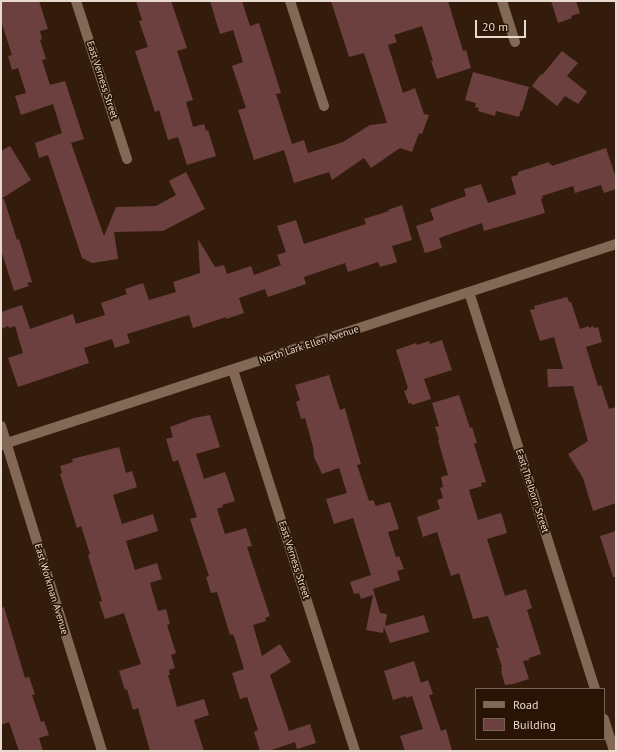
<!DOCTYPE html>
<style>
body{margin:0}
#map{position:relative;width:617px;height:752px;overflow:hidden;background:#331c0c;font-family:"PT Sans",sans-serif}
canvas{display:block}
.frame{position:absolute;inset:0;border:2px solid #e9dad0;pointer-events:none}
.legend{position:absolute;left:475px;top:688px;width:130px;height:52px;box-sizing:border-box;background:#281304;border:1px solid #756356;margin:0;padding:5px 7px;list-style:none;font-size:12px;color:#e9dad0}
.legend li{display:flex;align-items:center;gap:8px;height:20px}
.legend b{width:20px;border:1px solid #756356}
.scale{position:absolute;left:475px;top:20px;width:51px;height:18px;box-sizing:border-box;border:2px solid #e9dad0;border-top:0;padding-left:5px;font-size:12px;line-height:14px;white-space:nowrap;color:#e9dad0;-webkit-text-stroke:3px #281304;paint-order:stroke}
</style>
<div id="map">
<canvas width="617" height="752"></canvas>
<div class="frame"></div>
<ul class="legend">
<li><b style="height:5px;background:#836856"></b>Road</li>
<li><b style="height:11px;background:#6c403f"></b>Building</li>
</ul>
<div class="scale">20 m</div>
</div>
<script>
const ctx = document.querySelector('canvas').getContext('2d');
ctx.lineJoin = 'round';
function paint(path, color) { ctx.fillStyle = color; ctx.fill(path, 'evenodd'); }
const shape = rows => new Path2D(rows.map(r => 'M' + r).join(''));
function strokePath(path, color, width, dash) { ctx.strokeStyle = color; ctx.lineWidth = width; ctx.lineCap = dash ? 'butt' : 'round'; ctx.setLineDash(dash || []); ctx.stroke(path); }
function write(font, color, halo, rows, align = 'center') {
  ctx.font = font + ' "PT Sans",sans-serif'; ctx.lineWidth = 3.5; ctx.setLineDash([]); ctx.textBaseline = 'middle'; ctx.strokeStyle = halo; ctx.fillStyle = color; for (const [text, x, y, turn = 0] of rows) {
    ctx.save(); ctx.translate(x, y); ctx.rotate((+turn || 0) * Math.PI / 180); ctx.textAlign = isNaN(turn) ? turn : align; if (halo) ctx.strokeText(text, 0, 0); ctx.fillText(text, 0, 0); ctx.restore();
  }
}
paint(shape([
 [1,1,39,1,48,29,40,31,42,39,40,40,46,59,42,60,50,85,65,81,84,139,71,143,104,236,116,207,156,206,176,195,169,181,186,172,205,209,163,231,114,232,118,259,92,263,82,258,48,155,39,158,35,143,62,133,53,104,21,115,15,96,26,93,18,68,12,70,8,56,12,55,1,21],
 [136,1,171,1,187,48,177,51,193,100,186,102,193,127,204,124,206,131,208,130,216,156,187,165,178,137,168,140,159,110,155,112,135,51,148,47,139,21,142,20],
 [210,1,242,1,250,26,259,23,281,93,276,94,292,144,304,140,308,153,343,142,370,125,387,123,364,53,349,57,331,1,448,1,463,51,466,50,471,68,437,79,431,61,433,61,422,26,394,35,397,42,388,45,403,93,415,88,424,114,429,115,422,134,419,133,412,152,400,148,371,168,364,158,332,180,329,172,294,183,284,150,254,160,238,110,246,108,232,66,243,62,233,30,220,34],
 [551,1,576,1,580,13,571,16,572,18,558,23],
 [562,51,578,63,567,76,587,92,578,104,565,96,557,106,532,86,541,74,542,75],
 [473,72,529,87,522,111,521,110,519,117,496,111,495,116,478,111,479,108,475,107,476,103,465,100],
 [10,146,31,180,1,199,1,151],
 [606,148,616,178,616,189,604,193,601,185,575,193,573,186,542,196,543,198,541,199,545,213,484,231,482,223,439,238,442,248,425,253,416,226,434,220,430,209,466,196,464,189,481,184,488,203,516,194,511,177,518,175,518,172,549,162,550,165,552,164,552,166],
 [1,199,4,199,17,240,19,239,32,282,27,283,29,286,14,291,1,250],
 [402,205,412,240,392,246,397,262,380,267,378,262,348,272,345,263,304,277,306,284,268,297,265,289,239,298,244,313,226,319,226,317,193,328,189,315,127,334,130,343,115,348,112,339,84,348,89,363,18,387,8,358,23,353,15,326,9,328,8,326,1,329,1,312,22,305,30,329,73,314,76,324,105,315,101,303,127,294,125,289,143,283,149,300,176,292,173,282,200,273,198,239,215,267,224,265,227,274,251,266,254,275,281,265,277,255,286,252,277,226,296,220,304,244,366,224,364,219,389,211,388,210],
 [567,297,569,302,571,302,580,329,589,326,589,328,593,326,594,328,598,327,602,342,586,347,598,386,601,385,609,409,616,407,616,503,593,511,583,478,568,454,588,441,573,386,548,387,547,369,563,369,554,337,540,341,530,310,535,309,534,306],
 [442,340,452,370,424,379,431,399,412,405,412,403,409,404,404,391,407,390,407,388,408,388,396,350,416,343,417,345,429,341,430,344],
 [329,375,340,410,345,408,349,423,361,464,357,465,369,501,373,500,376,506,390,502,399,529,388,532,396,557,399,556,404,569,397,571,400,580,373,589,380,613,387,614,385,626,424,615,429,632,390,643,384,627,383,633,366,630,373,595,361,599,359,593,354,594,350,582,371,575,353,518,334,524,326,499,347,493,339,468,322,474,314,457,313,447,305,418,301,419,296,402,300,400,295,385],
 [459,395,470,428,472,427,477,443,474,444,486,482,481,483,482,486,469,490,478,520,500,513,502,515,507,533,487,539,505,596,526,589,532,608,527,610,541,654,529,658,529,660,523,661,529,679,513,684,505,685,501,671,502,671,501,667,502,667,496,648,499,648,488,616,473,619,459,573,451,576,437,532,423,537,417,517,440,509,437,500,443,498,440,488,443,487,441,477,448,475,438,440,439,439,435,427,439,426,432,403],
 [210,415,220,447,196,454,204,479,225,472,228,480,235,501,222,505,223,507,217,509,225,534,246,528,252,546,247,547,270,616,265,618,266,621,253,625,262,656,280,644,291,662,270,675,289,731,310,724,316,743,297,749,295,742,269,751,260,751,254,732,258,730,247,697,240,699,232,673,244,669,234,636,232,634,230,635,217,592,211,593,206,577,209,576,190,519,197,517,178,460,173,462,166,439,173,437,170,427,194,418],
 [119,447,126,473,132,471,137,487,113,495,122,524,153,514,158,531,126,541,135,570,157,563,162,579,150,583,158,611,166,609,170,624,167,625,176,653,171,655,175,668,169,670,170,675,168,675,177,707,204,699,209,715,194,720,204,751,150,751,138,708,133,710,127,689,125,690,119,671,141,664,131,635,124,613,105,619,99,602,102,601,88,555,90,554,81,526,77,528,60,474,62,473,60,466,73,462,72,459],
 [616,531,616,577,613,577,600,536],
 [4,607,25,678,29,677,35,694,32,695,41,722,44,721,49,735,39,738,43,751,19,751,9,722,1,725,1,608],
 [414,661,421,683,428,680,433,694,429,695,441,731,446,729,452,751,405,751,400,736,423,729,412,696,406,698,406,696,393,700,384,671]
]), '#6c403f');
strokePath(shape([
 [76,1,127,159],
 [290,1,324,106],
 [502,1,515,42],
 [469,292,595,689],
 [233,370,355,751],
 [1,426,102,751],
 [1,445,616,244],
 [604,719,614,751]
]), '#836856', 10);
write('10px', '#e9dad0', '#281304', [
 ["East Verness Street",102,80,72],
 ["North Lark Ellen Avenue",309,345,-18],
 ["East Thelborn Street",532,491,72],
 ["East Verness Street",294,560,72],
 ["East Workman Avenue",51,589,73]
]);
</script>
